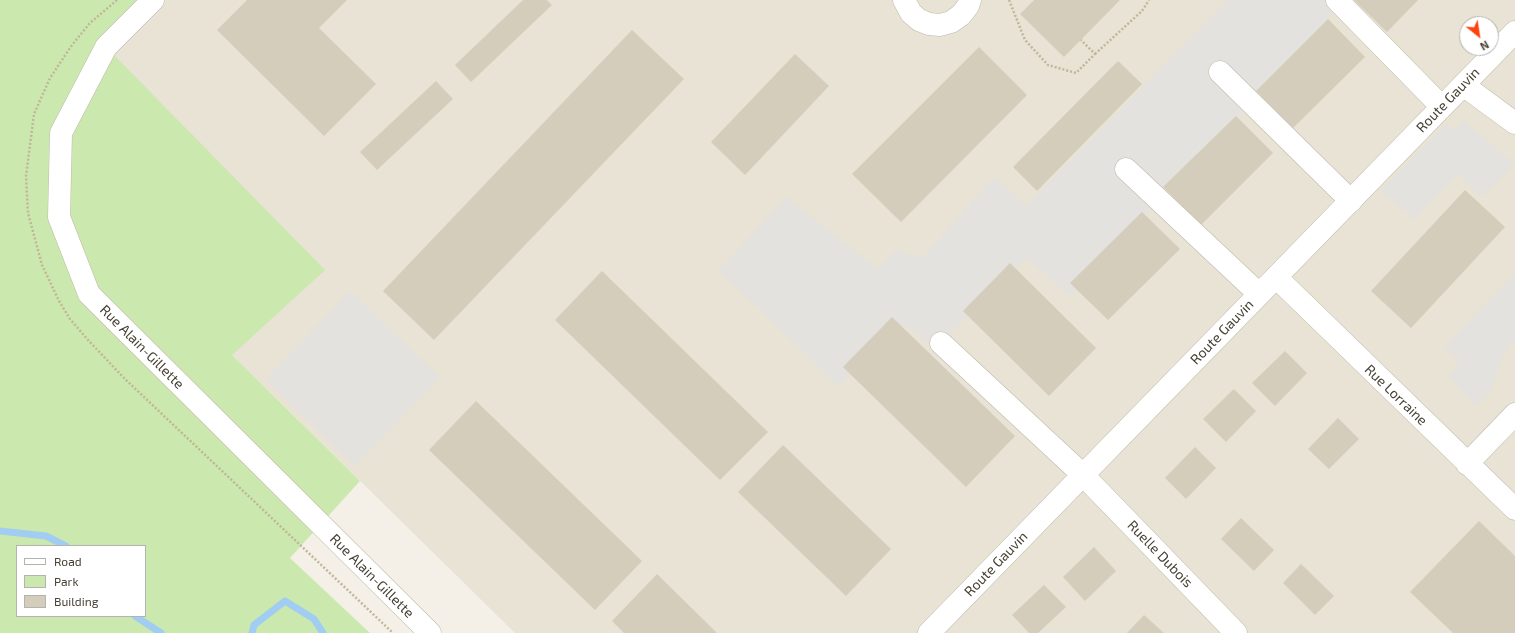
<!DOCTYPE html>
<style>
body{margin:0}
#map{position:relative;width:1515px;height:633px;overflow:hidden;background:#f4f0e7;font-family:"Exo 2",sans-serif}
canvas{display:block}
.legend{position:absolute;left:16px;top:545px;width:130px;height:72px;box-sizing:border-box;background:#fff;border:1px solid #b5b3ae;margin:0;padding:5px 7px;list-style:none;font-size:12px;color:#474135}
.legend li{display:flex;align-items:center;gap:8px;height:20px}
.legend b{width:20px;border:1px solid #b5b3ae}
.north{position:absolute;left:1459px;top:16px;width:40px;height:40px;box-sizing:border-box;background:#fff;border:1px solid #b5b3ae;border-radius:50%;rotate:150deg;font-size:11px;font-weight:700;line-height:16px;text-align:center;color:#474135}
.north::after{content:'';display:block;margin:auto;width:14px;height:18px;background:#fe4313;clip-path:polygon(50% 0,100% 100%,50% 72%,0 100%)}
</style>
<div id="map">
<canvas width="1515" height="633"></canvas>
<ul class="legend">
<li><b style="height:5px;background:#fff"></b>Road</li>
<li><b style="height:11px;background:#cbe9ae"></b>Park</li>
<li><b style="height:11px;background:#d5cdbc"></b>Building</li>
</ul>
<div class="north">N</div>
</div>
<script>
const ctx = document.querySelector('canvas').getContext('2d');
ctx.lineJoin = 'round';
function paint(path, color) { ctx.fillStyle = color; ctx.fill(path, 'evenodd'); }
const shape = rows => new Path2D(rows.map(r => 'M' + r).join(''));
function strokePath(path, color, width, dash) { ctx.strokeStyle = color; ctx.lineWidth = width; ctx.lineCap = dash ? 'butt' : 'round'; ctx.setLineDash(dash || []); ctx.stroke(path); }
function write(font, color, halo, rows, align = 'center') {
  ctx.font = font + ' "Exo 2",sans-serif'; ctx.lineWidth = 3; ctx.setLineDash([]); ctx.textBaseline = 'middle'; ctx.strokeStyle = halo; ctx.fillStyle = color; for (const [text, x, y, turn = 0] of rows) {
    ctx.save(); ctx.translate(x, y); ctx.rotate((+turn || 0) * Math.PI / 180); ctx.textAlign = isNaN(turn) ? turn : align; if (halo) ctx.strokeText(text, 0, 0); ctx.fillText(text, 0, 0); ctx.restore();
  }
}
paint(shape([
 [153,0,1515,0,1515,633,515,633,232,355,107,48],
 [1467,24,1491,24,1491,48,1467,48]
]), '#e8e3d4');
paint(shape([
 [0,0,153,0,107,48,325,270,232,355,360,481,290,558,370,633,0,633],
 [17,546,145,546,145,616,17,616]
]), '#cbe9ae');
paint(shape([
 [1228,0,1345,0,1071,296,1027,258,935,348,904,323,838,386,719,270,786,197,878,269,895,250,922,258,994,177,1026,206],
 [1463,120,1514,164,1482,197,1458,173,1414,219,1381,191,1446,124,1454,130],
 [1515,274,1515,340,1502,355,1491,391,1477,405,1448,377,1460,363,1445,347],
 [350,291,440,377,355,466,265,380]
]), '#e4e2df');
strokePath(shape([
 [0,531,46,536,66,546],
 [135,616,161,633],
 [252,633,254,625,285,601,314,619,323,633]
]), '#a1cdf2', 7);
paint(shape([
 [247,0,347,0,319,28,376,84,324,136,217,30],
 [523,0,547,0,552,5,471,82,455,65],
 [1034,0,1120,0,1064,57,1020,14],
 [1354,0,1418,0,1387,32],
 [1328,19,1365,57,1293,128,1256,91],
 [632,30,684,79,434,340,383,291],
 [979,47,1027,95,901,222,852,174],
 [795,54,829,86,745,175,711,142],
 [1118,61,1142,84,1037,191,1013,167],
 [436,81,453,99,377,170,360,152],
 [1236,116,1273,153,1201,225,1163,187],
 [1465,190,1505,227,1411,328,1371,291],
 [1142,212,1180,249,1108,320,1070,283],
 [1010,263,1096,348,1049,396,963,311],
 [602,271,768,432,720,480,555,320],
 [892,317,1015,436,966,487,843,367],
 [1285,351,1307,373,1275,406,1252,383],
 [1234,389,1256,411,1226,442,1203,419],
 [476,401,642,561,595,610,429,450],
 [1338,418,1359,439,1329,469,1308,449],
 [783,445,891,549,846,596,738,492],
 [1195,447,1216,468,1186,499,1165,478],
 [1241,518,1274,550,1254,571,1221,539],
 [1479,521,1515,556,1515,633,1453,633,1410,592],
 [1094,547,1116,571,1085,601,1063,577],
 [1301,564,1334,596,1315,615,1283,583],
 [657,574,717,633,624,633,612,621],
 [1044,585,1066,607,1038,633,1029,633,1012,615],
 [1144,615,1164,633,1127,633]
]), '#d5cdbc');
const minor = shape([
 [153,0,106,47,61,133,59,217,89,294,430,633],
 [904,0,911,13,919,20,929,24,940,25,951,22,961,15,968,6,970,0],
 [1337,0,1442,107],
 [1220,72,1351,201],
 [1463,85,1515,123],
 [1126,169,1259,294],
 [1276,277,1515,509],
 [941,343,1083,475,1236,633],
 [1467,464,1515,414],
 [929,633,1515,32]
]);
strokePath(minor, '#bfb9a9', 23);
strokePath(shape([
 [117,0,90,23,72,45,50,78,34,114,26,176,28,213,42,265,59,301,70,319,88,340,125,379,393,633],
 [1009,0,1025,40,1048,65,1076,73,1095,54,1081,40],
 [1095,54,1142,11,1149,0]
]), '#c1b59a', 2.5, [2, 2]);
strokePath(minor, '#fff', 22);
write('14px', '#474135', '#fff', [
 ["Route Gauvin",1448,100,-46],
 ["Route Gauvin",1222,332,-46],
 ["Rue Alain-Gillette",142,347,45],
 ["Rue Lorraine",1396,395,44],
 ["Ruelle Dubois",1160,554,46],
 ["Route Gauvin",996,564,-46],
 ["Rue Alain-Gillette",372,576,45]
]);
</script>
